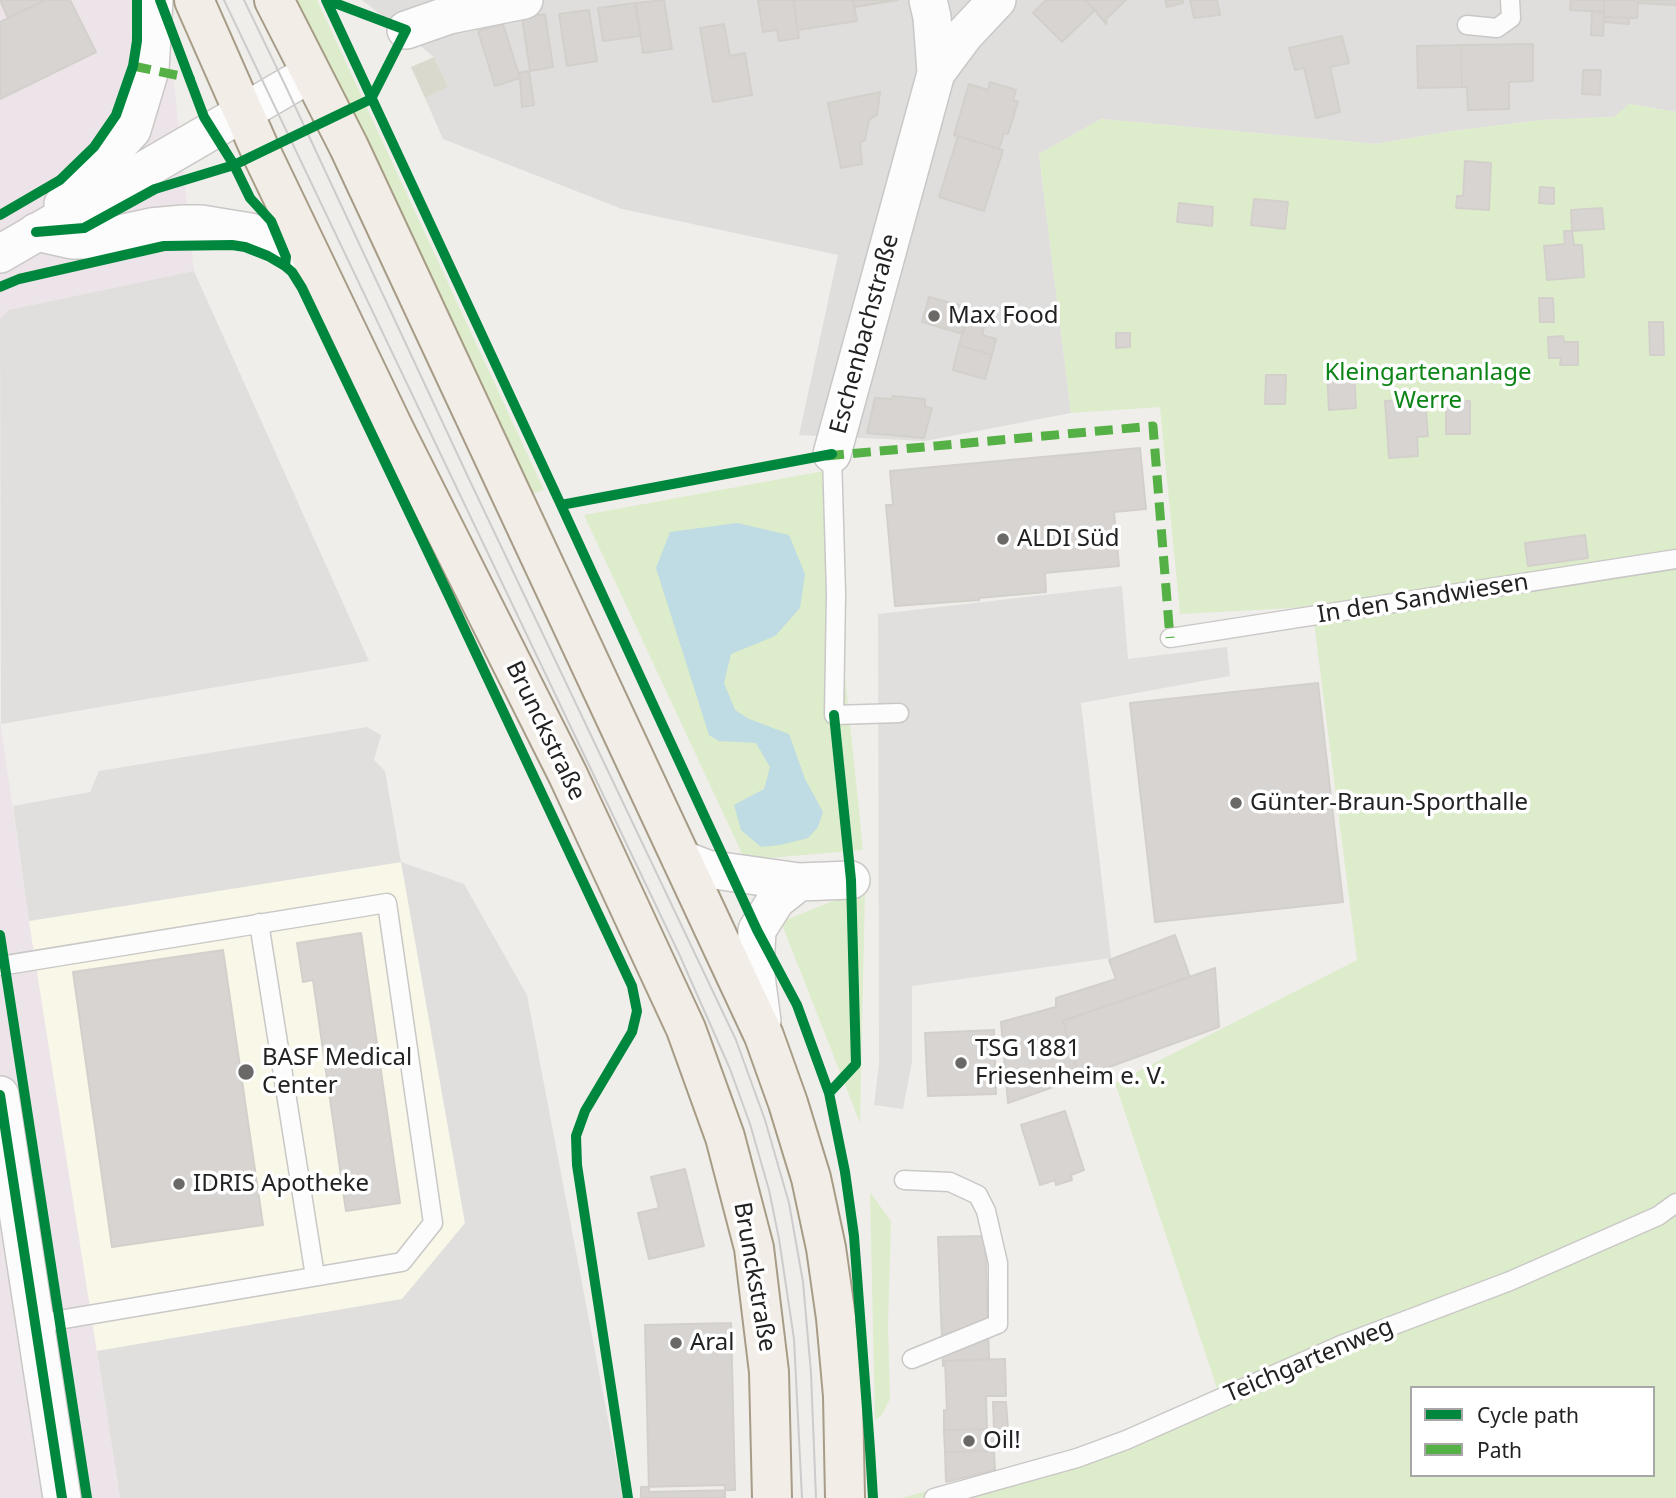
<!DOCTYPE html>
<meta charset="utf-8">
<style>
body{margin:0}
#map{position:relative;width:1676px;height:1498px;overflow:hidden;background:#f0eeeb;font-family:"Noto Sans",sans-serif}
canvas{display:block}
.legend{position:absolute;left:1410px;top:1386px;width:245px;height:91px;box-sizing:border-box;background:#fff;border:2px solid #a7a7a7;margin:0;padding:9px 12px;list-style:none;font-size:21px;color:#222}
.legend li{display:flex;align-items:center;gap:14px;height:35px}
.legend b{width:35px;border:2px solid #a7a7a7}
</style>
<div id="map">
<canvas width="1676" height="1498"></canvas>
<ul class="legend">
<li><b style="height:9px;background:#00873e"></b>Cycle path</li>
<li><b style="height:9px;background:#55b145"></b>Path</li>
</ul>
</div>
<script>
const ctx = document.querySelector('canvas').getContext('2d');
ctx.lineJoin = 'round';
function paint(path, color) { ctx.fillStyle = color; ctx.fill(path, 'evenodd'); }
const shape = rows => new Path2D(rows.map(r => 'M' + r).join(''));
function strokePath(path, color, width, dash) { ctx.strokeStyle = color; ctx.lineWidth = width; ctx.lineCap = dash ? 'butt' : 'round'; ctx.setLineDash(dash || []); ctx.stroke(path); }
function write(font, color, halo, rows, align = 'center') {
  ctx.font = font + ' "Noto Sans",sans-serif'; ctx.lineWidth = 7; ctx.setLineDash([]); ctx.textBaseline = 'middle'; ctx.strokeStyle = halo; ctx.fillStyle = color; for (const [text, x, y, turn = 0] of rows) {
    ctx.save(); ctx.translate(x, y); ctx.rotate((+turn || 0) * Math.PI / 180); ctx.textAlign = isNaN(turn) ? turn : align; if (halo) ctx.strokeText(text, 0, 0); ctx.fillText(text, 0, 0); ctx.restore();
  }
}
paint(shape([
 [362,0,1676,0,1676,112,1630,104,1614,117,1542,120,1453,131,1376,144,1101,119,1039,154,1071,413,925,441,799,435,838,255,622,209,443,139,425,98,448,87,434,57]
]), '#dfdedc');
paint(shape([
 [0,0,138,0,174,82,194,271,8,310,0,319],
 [0,720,29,921,120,1498,0,1498]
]), '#ede4e9');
paint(shape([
 [401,862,465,1223,403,1299,97,1351,29,921]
]), '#f8f7e8');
paint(shape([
 [434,57,448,87,425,98,411,67]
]), '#d9d9cd');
paint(shape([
 [294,0,317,0,544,490,526,496],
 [1629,104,1676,112,1676,1498,901,1498,1099,1444,1217,1388,1115,1083,1357,960,1312,607,1180,614,1160,407,1071,413,1039,154,1101,119,1376,144,1453,131,1542,120,1614,117],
 [1412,1388,1653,1388,1653,1475,1412,1475],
 [824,471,863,850,745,860,584,515],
 [865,888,860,1123,781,922],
 [870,1192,891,1221,888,1325,890,1399,882,1415,875,1420]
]), '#ddeccb');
paint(shape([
 [194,271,369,661,1,724,0,319,8,310],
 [1122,586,1128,659,1227,647,1230,676,1081,703,1111,958,912,986,912,1062,903,1109,874,1105,879,1064,878,614],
 [367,727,381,735,374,760,385,771,401,862,464,884,527,995,623,1498,120,1498,97,1351,402,1299,465,1223,401,862,29,921,13,806,90,792,99,771]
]), '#e0dfde');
paint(shape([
 [737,523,789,535,805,574,800,608,775,636,731,654,724,683,735,710,749,719,789,734,805,779,823,812,818,827,808,838,780,845,761,847,741,830,734,805,764,789,770,767,756,743,719,741,709,735,656,568,670,532]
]), '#bfdbe3');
const building = shape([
 [0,0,46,0,8,18,0,0],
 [46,0,70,0,96,52,0,99,0,22,46,0],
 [664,0,672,49,643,53,636,3,664,0],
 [758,0,793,0,799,38,779,41,777,30,763,32,758,0],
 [793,0,853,0,857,21,798,30,793,0],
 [853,0,898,0,855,7,853,0],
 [1046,0,1086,0,1095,10,1062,42,1033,13,1046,0],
 [1086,0,1126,0,1105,20,1107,22,1106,24,1086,0],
 [1165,0,1183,0,1183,3,1167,7,1165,0],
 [1190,0,1217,0,1220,15,1194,18,1190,0],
 [1571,0,1604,0,1604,12,1570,10,1571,0],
 [1604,0,1638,0,1637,18,1604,17,1604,0],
 [1638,0,1676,0,1676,5,1638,3,1638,0],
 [635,3,640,36,603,41,598,8,635,3],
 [589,10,597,61,567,66,559,14,589,10],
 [1592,11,1604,12,1603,36,1591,35,1592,11],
 [545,14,553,67,530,71,522,18,545,14],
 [1604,17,1629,18,1629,24,1603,22,1604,17],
 [503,24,520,78,495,86,478,31,503,24],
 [724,24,730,56,745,53,752,95,713,102,700,28,724,24],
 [1342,36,1349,63,1330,67,1340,112,1316,118,1304,68,1295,70,1289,48,1342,36],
 [1533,44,1533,81,1509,82,1509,109,1468,110,1467,87,1462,87,1461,45,1533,44],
 [1461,45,1462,87,1418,88,1417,46,1461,45],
 [1583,70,1601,70,1600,95,1582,94,1583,70],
 [529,71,534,105,522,107,520,78,518,73,529,71],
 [990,82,1016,90,1013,100,1018,102,1008,134,1004,133,999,149,954,135,969,84,988,90,990,82],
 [880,92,877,115,869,120,865,140,860,142,862,164,841,168,828,103,880,92],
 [958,136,1003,150,984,211,939,197,958,136],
 [1465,161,1491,163,1489,210,1456,208,1457,196,1463,196,1465,161],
 [1540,187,1554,188,1554,204,1539,203,1540,187],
 [1254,199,1288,202,1285,229,1251,225,1254,199],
 [1179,203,1213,207,1212,226,1177,222,1179,203],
 [1602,208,1604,229,1572,231,1571,210,1602,208],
 [1564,231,1572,231,1574,245,1582,245,1584,277,1547,280,1544,246,1565,244,1564,231],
 [929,297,970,308,963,334,922,322,929,297],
 [1539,298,1553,298,1554,322,1540,322,1539,298],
 [970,308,988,313,982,335,996,339,992,355,959,345,970,308],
 [1649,322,1663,322,1664,355,1650,355,1649,322],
 [1116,333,1130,333,1130,347,1116,348,1116,333],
 [1563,336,1564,342,1578,342,1578,365,1560,365,1561,358,1549,358,1548,337,1563,336],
 [959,345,992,355,985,379,953,370,959,345],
 [1354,372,1356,408,1329,410,1327,373,1354,372],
 [1266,375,1286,375,1285,404,1265,404,1266,375],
 [893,396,925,399,925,407,932,408,924,438,867,433,875,398,891,399,893,396],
 [1425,399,1428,436,1417,437,1418,456,1389,458,1385,401,1425,399],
 [1446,401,1470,401,1470,434,1446,434,1446,401],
 [1140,448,1146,509,1114,512,1119,566,1045,573,1046,592,979,598,979,600,895,606,886,505,893,505,890,471,1140,448],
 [1585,535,1588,558,1528,566,1525,543,1585,535],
 [1318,683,1343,902,1155,922,1130,703,1318,683],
 [361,933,400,1203,346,1211,313,980,303,982,297,943,361,933],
 [1175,935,1190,977,1063,1021,1079,1078,1008,1103,1001,1022,1056,1007,1056,998,1116,979,1109,960,1175,935],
 [223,950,263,1225,112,1247,73,972,223,950],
 [1215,968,1219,1027,1079,1078,1063,1021,1215,968],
 [994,1030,996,1094,928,1096,925,1033,994,1030],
 [1065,1111,1084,1170,1071,1175,1072,1180,1056,1185,1055,1180,1040,1185,1021,1125,1065,1111],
 [685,1169,704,1246,649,1259,638,1213,659,1208,651,1177,685,1169],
 [985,1236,989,1359,945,1361,945,1366,943,1366,938,1237,985,1236],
 [731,1323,735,1490,649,1492,645,1325,731,1323],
 [1005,1359,1006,1396,986,1396,987,1429,944,1430,944,1410,947,1411,945,1361,1005,1359],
 [993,1402,1006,1402,1008,1429,994,1430,993,1402],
 [994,1429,994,1451,945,1452,944,1430,994,1429],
 [994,1451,995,1470,946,1482,945,1452,994,1451],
 [725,1485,725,1498,641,1498,641,1487,725,1485]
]);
paint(building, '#d7d4d2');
strokePath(building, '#d3d0cc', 2);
const lane = shape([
 [1467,25,1497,28,1511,18,1510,0],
 [832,454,836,594,834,715,899,713],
 [1170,638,1676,559],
 [259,923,315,1276],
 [0,966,387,903,433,1223,402,1262,35,1324],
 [904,1180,950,1182,978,1195,986,1211,998,1263,998,1324,912,1359],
 [934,1498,1077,1458,1126,1440,1341,1345,1510,1281,1658,1216,1676,1203]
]);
const street = shape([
 [406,30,449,15,524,0],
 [936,73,965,34,997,0],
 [63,204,132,130,150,70,154,0],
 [36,232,72,240,91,240,151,227,183,224,201,224,250,232,278,240,294,249,317,269],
 [0,254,311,73],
 [832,454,936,73,932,17,928,0],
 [681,859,707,869,799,882,851,880],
 [762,1021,755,969,757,930,776,900,799,882],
 [0,1095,62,1498]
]);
const primary = shape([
 [194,0,261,152,394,429,568,775,686,1029,725,1137,754,1248,769,1372,772,1498],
 [274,0,349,147,764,1036,788,1103,811,1178,826,1248,836,1318,843,1396,845,1498]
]);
strokePath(lane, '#c9c8c7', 21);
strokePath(street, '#c9c8c7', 40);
strokePath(primary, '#a79c86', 42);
strokePath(lane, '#fdfcfc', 18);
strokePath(street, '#fdfcfc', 37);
strokePath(primary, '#f3ede7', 38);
strokePath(shape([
 [224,0,680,956,730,1069,750,1124,769,1190,779,1239,794,1339,802,1498],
 [244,0,286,87,469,479,736,1040,765,1120,789,1203,803,1282,811,1373,816,1498]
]), '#ccc', 2);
strokePath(shape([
 [133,66,190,78,191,80],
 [826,456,1153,426,1170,638]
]), '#55b145', 9, [18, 9]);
strokePath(shape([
 [160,0,204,117,234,165,250,198,271,221,286,257,285,266],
 [326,0,561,505,757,930,797,1005,829,1093,845,1172,854,1236,870,1449,873,1498],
 [0,215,60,180,94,147,116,115,133,66,137,41,137,0],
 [36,232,84,228,155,189,234,165,371,99,406,30,327,0],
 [0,287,19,279,164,246,232,245,245,247,268,256,285,266,292,272,302,288,449,596,632,986,637,1011,632,1032,585,1111,576,1136,577,1165,628,1498],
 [561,505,832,454],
 [0,935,87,1498],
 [829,1093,856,1064,851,880,834,715],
 [0,1095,62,1498]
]), '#00873e', 10);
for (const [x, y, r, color] of [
 [934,316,7,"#6a6968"],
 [1003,539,7,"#6a6968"],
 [1236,803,7,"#6a6968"],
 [961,1063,7,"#6a6968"],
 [246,1072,9,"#6a6968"],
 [179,1184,7,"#6a6968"],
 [676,1343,7,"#6a6968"],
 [969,1441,7,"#6a6968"]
]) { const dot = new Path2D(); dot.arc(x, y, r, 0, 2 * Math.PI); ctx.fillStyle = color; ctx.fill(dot); strokePath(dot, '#fff', 2.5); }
write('24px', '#222', '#fff', [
 ["Max Food",948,316],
 ["ALDI Süd",1017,539],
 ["Günter-Braun-Sporthalle",1250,803],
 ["TSG 1881",975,1049],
 ["Friesenheim e. V.",975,1077],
 ["BASF Medical",262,1058],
 ["Center",262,1086],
 ["IDRIS Apotheke",193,1184],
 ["Aral",690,1343],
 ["Oil!",983,1441]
], 'left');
write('24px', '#222', '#fff', [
 ["Eschenbachstraße",865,334,-75],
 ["In den Sandwiesen",1423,599,-9],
 ["Brunckstraße",545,731,64],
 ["Brunckstraße",754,1277,80],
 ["Teichgartenweg",1309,1361,-23]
]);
write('24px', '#0c8416', '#fff', [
 ["Kleingartenanlage",1428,373],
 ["Werre",1428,401]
]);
</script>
